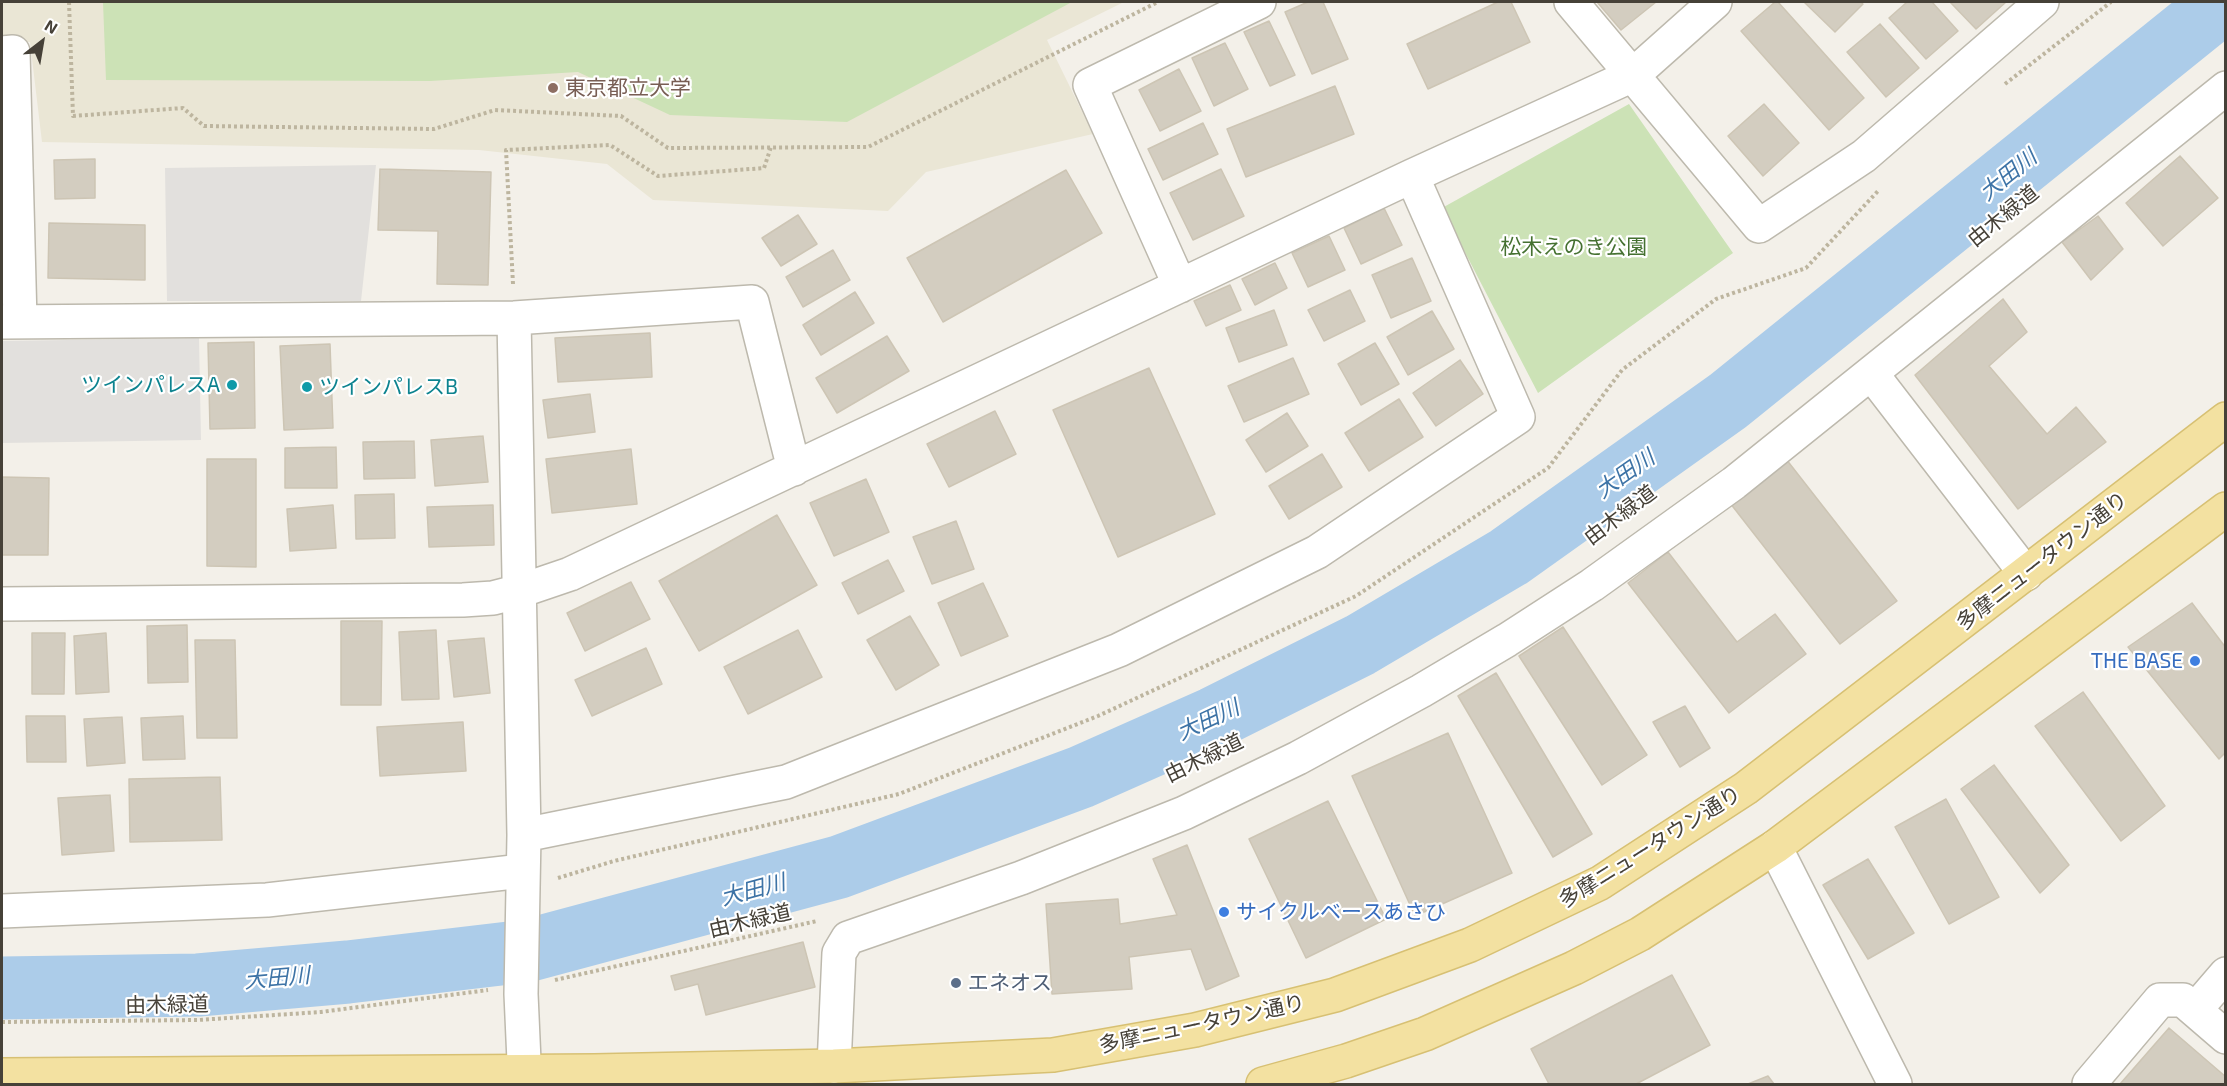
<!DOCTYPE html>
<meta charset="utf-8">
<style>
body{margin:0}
#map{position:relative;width:2227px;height:1086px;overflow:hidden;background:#f3f0e9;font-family:"Exo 2",sans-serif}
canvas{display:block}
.frame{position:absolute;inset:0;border:3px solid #464138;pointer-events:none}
.north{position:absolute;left:12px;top:12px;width:60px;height:60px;-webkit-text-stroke:4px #fff;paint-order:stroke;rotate:31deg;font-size:16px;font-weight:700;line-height:24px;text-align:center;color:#464138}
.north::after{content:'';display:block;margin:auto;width:21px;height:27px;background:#464138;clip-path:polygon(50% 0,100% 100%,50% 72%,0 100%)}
</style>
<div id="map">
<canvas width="2227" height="1086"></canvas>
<div class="frame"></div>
<div class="north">N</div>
</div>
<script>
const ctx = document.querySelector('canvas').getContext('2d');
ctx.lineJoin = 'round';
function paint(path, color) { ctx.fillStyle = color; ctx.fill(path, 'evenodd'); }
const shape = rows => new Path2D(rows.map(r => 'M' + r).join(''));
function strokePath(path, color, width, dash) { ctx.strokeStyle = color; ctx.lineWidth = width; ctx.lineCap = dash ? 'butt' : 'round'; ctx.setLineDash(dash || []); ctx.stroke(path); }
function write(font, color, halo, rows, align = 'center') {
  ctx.font = font + ' "Exo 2","Noto Sans JP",sans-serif'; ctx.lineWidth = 4.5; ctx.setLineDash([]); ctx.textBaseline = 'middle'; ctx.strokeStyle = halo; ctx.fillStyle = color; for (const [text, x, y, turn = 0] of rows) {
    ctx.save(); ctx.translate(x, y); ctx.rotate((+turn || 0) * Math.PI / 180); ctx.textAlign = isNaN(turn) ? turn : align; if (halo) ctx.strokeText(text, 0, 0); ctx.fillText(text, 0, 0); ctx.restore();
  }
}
paint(shape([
 [2,2,1124,2,1047,40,1093,134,926,172,888,211,653,200,607,164,479,150,42,142,30,42,2,41]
]), '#eae6d5');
paint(shape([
 [103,2,1072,2,847,122,670,115,578,72,430,81,106,80],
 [1629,104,1733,253,1538,393,1442,208]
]), '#cce2b6');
paint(shape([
 [376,165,361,301,167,301,165,168],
 [199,338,201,440,2,443,2,341]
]), '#e2e0dd');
strokePath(shape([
 [2,988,198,985,348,972,526,951,839,867,1081,777,1214,718,1360,645,1509,557,1728,401,2223,2]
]), '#accce9', 63);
const building = shape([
 [1308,2,1323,2,1348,59,1312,74,1285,12,1308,2],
 [1498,2,1511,2,1530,42,1428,89,1407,44,1498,2],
 [1597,2,1656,2,1621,30,1597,2],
 [1775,2,1778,2,1864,98,1829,130,1741,31,1775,2],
 [1804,2,1860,2,1863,4,1835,32,1804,2],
 [1907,2,1932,2,1958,31,1926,59,1889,18,1907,2],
 [1950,2,2006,2,1976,29,1950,2],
 [1269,21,1295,75,1270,86,1244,32,1269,21],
 [1880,24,1919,68,1886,97,1847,52,1880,24],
 [1225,43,1248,89,1214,106,1192,58,1225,43],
 [1179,69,1201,111,1160,131,1139,90,1179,69],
 [1335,86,1354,134,1246,177,1227,129,1335,86],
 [1764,104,1799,143,1763,176,1728,136,1764,104],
 [1203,123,1218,154,1163,180,1148,149,1203,123],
 [2180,156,2218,198,2163,246,2126,203,2180,156],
 [95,159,95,198,55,199,54,160,95,159],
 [380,169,491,172,488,285,437,284,438,231,378,230,380,169],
 [1221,169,1244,216,1193,240,1170,193,1221,169],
 [1066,170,1102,233,943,322,907,258,1066,170],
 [1384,208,1402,245,1361,264,1344,228,1384,208],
 [798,215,817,244,781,266,762,238,798,215],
 [2098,216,2123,249,2091,280,2062,242,2098,216],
 [49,223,145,225,145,280,48,278,49,223],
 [1329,236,1345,270,1308,287,1292,253,1329,236],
 [833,250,850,280,803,307,786,277,833,250],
 [1412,258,1431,301,1391,318,1372,275,1412,258],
 [1275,263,1287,288,1255,305,1242,279,1275,263],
 [1230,285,1241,310,1206,326,1194,301,1230,285],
 [1350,290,1365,321,1324,341,1308,310,1350,290],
 [855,292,874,323,821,355,803,325,855,292],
 [2003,299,2027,332,1989,366,2047,434,2076,407,2106,442,2018,509,1915,375,2003,299],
 [1274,310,1287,345,1239,362,1226,328,1274,310],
 [1432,311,1454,349,1408,375,1387,337,1432,311],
 [650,333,652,377,558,382,555,338,650,333],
 [887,336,909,371,837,413,816,378,887,336],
 [254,342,255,428,210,429,208,343,254,342],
 [1375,343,1399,384,1361,405,1338,364,1375,343],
 [330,344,333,428,284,430,280,346,330,344],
 [1293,358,1309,394,1244,422,1228,386,1293,358],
 [1460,360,1483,394,1436,426,1413,393,1460,360],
 [1149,368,1215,514,1118,557,1053,410,1149,368],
 [590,394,595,432,548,438,543,400,590,394],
 [1399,399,1423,437,1369,471,1345,433,1399,399],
 [995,411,1016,454,949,487,927,444,995,411],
 [1287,413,1308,446,1266,472,1246,440,1287,413],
 [483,436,488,482,435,486,431,440,483,436],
 [414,441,415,478,364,479,363,442,414,441],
 [336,447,337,488,285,488,285,448,336,447],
 [631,449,637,504,552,513,546,459,631,449],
 [1322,454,1342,487,1289,519,1269,486,1322,454],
 [207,459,256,459,256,567,207,566,207,459],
 [1786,459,1897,601,1840,644,1730,503,1786,459],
 [2,477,49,478,48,555,2,555,2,477],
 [866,479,889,532,834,556,810,503,866,479],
 [394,494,395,538,356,539,355,495,394,494],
 [333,505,336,548,290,551,287,509,333,505],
 [493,505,494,545,429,547,427,507,493,505],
 [777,515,817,585,699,651,659,581,777,515],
 [956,521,974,569,932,584,913,537,956,521],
 [1668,552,1737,642,1775,614,1806,654,1729,713,1628,583,1668,552],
 [888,560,904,591,858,614,842,583,888,560],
 [631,582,650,619,585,651,567,613,631,582],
 [983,583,1008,636,961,656,938,603,983,583],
 [2192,603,2226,648,2226,752,2219,759,2128,647,2192,603],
 [910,616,939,665,896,690,867,640,910,616],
 [341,621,382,621,381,705,341,705,341,621],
 [187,625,188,682,148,683,147,626,187,625],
 [1563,627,1647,755,1602,785,1519,656,1563,627],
 [436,630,439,699,402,700,399,632,436,630],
 [798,630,822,677,748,714,724,667,798,630],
 [32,633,65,633,64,694,32,694,32,633],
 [106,633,109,692,76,694,74,636,106,633],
 [484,638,490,693,454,697,448,641,484,638],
 [195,640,235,640,237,738,197,738,195,640],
 [646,648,662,684,592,716,575,680,646,648],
 [1496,673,1592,834,1553,857,1458,696,1496,673],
 [2083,692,2165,806,2121,841,2035,726,2083,692],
 [1685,706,1710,748,1680,767,1653,722,1685,706],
 [26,716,65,716,66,762,27,762,26,716],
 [183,716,185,759,143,760,141,718,183,716],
 [122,717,125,763,87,766,84,719,122,717],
 [463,722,466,771,380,776,377,727,463,722],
 [1448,733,1512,873,1415,916,1352,776,1448,733],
 [1994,765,2069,865,2040,893,1961,789,1994,765],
 [220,777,222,840,130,842,129,779,220,777],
 [110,795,114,851,62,855,58,798,110,795],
 [1946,799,1999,897,1949,924,1895,827,1946,799],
 [1328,801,1386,919,1306,958,1249,839,1328,801],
 [1187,845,1239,976,1206,990,1191,949,1129,957,1132,989,1052,994,1046,904,1118,899,1120,924,1177,915,1153,859,1187,845],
 [1868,859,1914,933,1868,959,1823,885,1868,859],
 [803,942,815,987,706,1015,698,984,675,990,671,976,803,942],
 [1672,975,1710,1045,1636,1084,1549,1084,1531,1049,1672,975],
 [2169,1028,2226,1077,2226,1084,2120,1084,2169,1028],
 [1768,1076,1774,1084,1748,1084,1768,1076]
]);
paint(building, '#d3cdc0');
strokePath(building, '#cdc5b4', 1.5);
const minor = shape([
 [1571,2,1759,226,1864,156,2042,2],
 [2,53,13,52,20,321],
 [1180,286,1090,85,1259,2],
 [514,318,524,835,521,994,525,1084],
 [2,322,514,318,752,302,794,469],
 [1871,373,2026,574],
 [2,604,463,600,493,598,520,591,570,574,1412,176,1633,75,1715,2],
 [524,835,786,782,1119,650,1317,552,1518,417,1412,176],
 [1775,847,1895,1084],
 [2,911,267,900,522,871],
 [2195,1010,2226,974],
 [834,1066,839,953,848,938,1021,878,1184,813,1298,758,1421,691,1507,640,1592,585,1734,483,2226,88],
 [2089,1084,2160,1000,2183,1000,2226,1037]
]);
const major = shape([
 [2,1075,594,1071,834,1066,1053,1055,1195,1030,1335,995,1470,945,1600,883,1746,788,2226,419],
 [1263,1084,1346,1061,1425,1034,1574,968,1640,934,1775,847,2226,509]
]);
strokePath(minor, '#bdb9ad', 36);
strokePath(major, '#d7c073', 36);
strokePath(shape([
 [69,2,73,116,183,108,204,126,434,129,495,110,621,116,668,148,868,147,1158,2],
 [2005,84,2111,2],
 [513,284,506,150,610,145,658,176,764,168,771,147],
 [558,878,614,861,899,794,1098,716,1356,596,1548,468,1622,370,1716,299,1806,268,1878,191],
 [555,980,817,921],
 [2,1022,198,1020,321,1012,488,990]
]), '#bdb59f', 4, [3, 3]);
strokePath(minor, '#fff', 33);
strokePath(major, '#f3e1a1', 33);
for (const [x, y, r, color] of [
 [553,88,6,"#8d6e63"],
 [232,385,6,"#0f9aa8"],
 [307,387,6,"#0f9aa8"],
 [2195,661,6,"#3f7fe0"],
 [1224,912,6,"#3f7fe0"],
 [956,983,6,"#5c6f8a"]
]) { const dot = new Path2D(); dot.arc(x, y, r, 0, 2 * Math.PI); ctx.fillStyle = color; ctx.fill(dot); strokePath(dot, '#fff', 2); }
write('21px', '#785e54', '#fff', [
 ["東京都立大学",565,88]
], 'left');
write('21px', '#464138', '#fff', [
 ["由木緑道",2003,216,-39],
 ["由木緑道",1620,515,-37],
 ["多摩ニュータウン通り",2042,561,-38],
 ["由木緑道",1204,758,-26],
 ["多摩ニュータウン通り",1650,847,-32],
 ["由木緑道",750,921,-13],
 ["由木緑道",167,1005,-1],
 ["多摩ニュータウン通り",1202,1024,-12]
]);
write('21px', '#457131', '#fff', [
 ["松木えのき公園",1574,247]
]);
write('21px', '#0d838f', '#fff', [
 ["ツインパレスA",220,385],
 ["ツインパレスB",319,387,"left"]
], 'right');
write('21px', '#366cbe', '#fff', [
 ["THE BASE",2183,661],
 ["サイクルベースあさひ",1236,912,"left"]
], 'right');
write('21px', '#4e5e75', '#fff', [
 ["エネオス",968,983]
], 'left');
write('italic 22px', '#3d73a6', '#fff', [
 ["大田川",2008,175,-39],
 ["大田川",1625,474,-35],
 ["大田川",1208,720,-25],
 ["大田川",753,890,-15],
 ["大田川",277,978,-5]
]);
</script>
